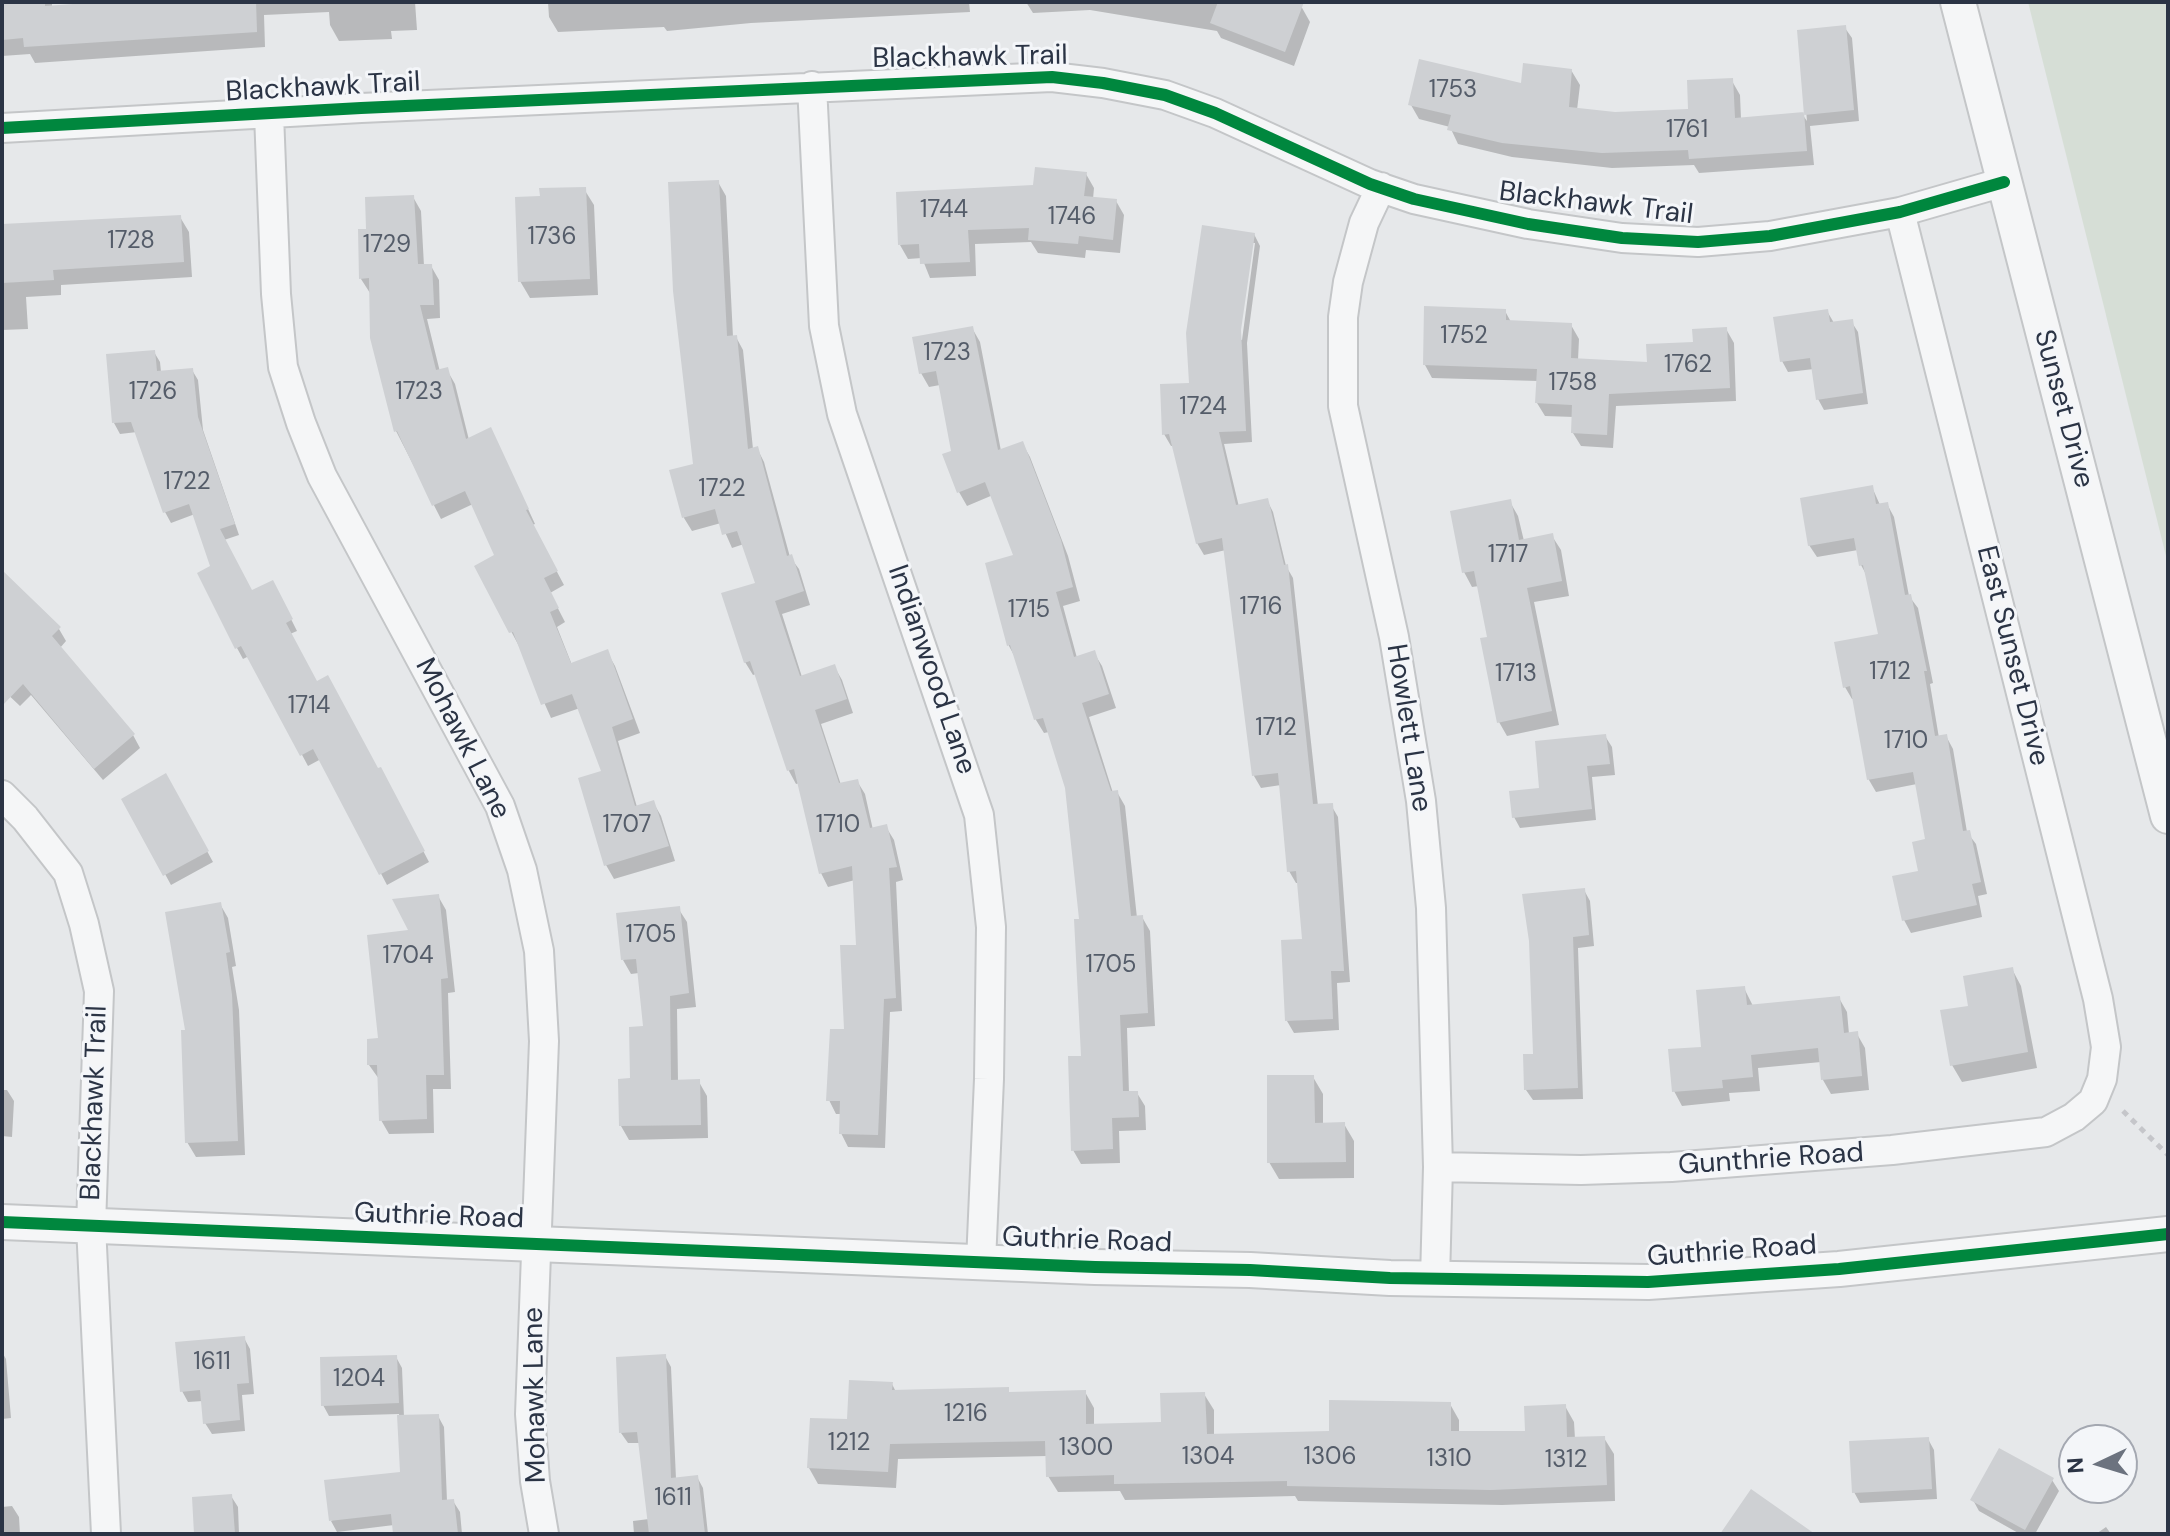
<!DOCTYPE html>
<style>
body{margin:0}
#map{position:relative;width:2170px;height:1536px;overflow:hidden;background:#e6e8ea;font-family:"DM Sans",sans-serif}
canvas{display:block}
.frame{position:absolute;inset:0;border:4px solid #2b3445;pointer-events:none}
.north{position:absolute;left:2058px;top:1424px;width:80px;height:80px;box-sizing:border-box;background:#f4f6f9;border:2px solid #a4a8b1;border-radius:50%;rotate:266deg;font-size:22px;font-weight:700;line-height:32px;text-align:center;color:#2b3445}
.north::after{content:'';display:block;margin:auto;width:28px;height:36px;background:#6c737f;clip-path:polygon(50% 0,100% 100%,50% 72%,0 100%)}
</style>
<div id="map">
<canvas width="2170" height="1536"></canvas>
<div class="frame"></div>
<div class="north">N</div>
</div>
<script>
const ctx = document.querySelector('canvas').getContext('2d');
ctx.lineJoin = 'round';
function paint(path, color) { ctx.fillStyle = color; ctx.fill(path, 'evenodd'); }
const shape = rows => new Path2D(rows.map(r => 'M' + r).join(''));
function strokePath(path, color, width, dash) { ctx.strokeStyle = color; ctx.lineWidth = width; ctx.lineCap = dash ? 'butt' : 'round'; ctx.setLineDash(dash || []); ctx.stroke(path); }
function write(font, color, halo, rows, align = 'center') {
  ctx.font = font + ' "DM Sans",sans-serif'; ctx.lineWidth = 6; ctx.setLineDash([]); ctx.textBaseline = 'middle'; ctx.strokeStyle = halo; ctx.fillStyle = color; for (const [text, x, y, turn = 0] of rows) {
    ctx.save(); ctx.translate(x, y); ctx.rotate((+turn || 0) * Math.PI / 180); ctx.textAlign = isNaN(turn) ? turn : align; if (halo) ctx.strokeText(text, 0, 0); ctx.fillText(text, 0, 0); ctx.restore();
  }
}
paint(shape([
 [2028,2,2168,2,2168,564]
]), '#d6ded6');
paint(shape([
 [2,2,52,2,52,7,115,2,415,2,417,30,391,31,392,39,339,41,330,25,329,12,264,15,265,47,35,63,30,54,2,56],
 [548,2,969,2,970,12,751,23,667,31,664,27,558,32,549,17],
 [1026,2,1290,2,1301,6,1310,22,1294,66,1221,38,1217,31,1090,10,1033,13],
 [1845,28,1852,38,1859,121,1810,126,1814,165,1699,173,1694,165,1612,168,1512,157,1458,144,1450,127,1419,119,1411,105,1523,86,1571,70,1580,85,1577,110,1614,114,1690,111,1732,81,1740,95,1741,119,1802,114,1807,121,1799,32],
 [1086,174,1094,188,1093,199,1116,201,1124,215,1120,253,1086,250,1085,258,1038,253,1031,242,975,244,976,276,930,278,922,258,908,259,900,245,1035,187],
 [718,182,726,196,733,337,736,337,743,350,753,449,757,448,764,462,790,557,799,569,810,605,782,614,802,677,834,666,842,680,853,713,821,724,841,785,857,781,865,794,873,830,886,827,894,840,903,880,896,882,902,1011,890,1012,885,1148,848,1147,841,1133,841,1114,836,1114,829,1100,847,1031,858,946,855,880,828,887,821,873,800,783,796,784,789,771,756,674,753,675,745,662,757,584,744,544,732,548,721,523,692,531,684,518,672,471,695,465],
 [584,189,594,205,598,295,530,298,520,281,542,198],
 [413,197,421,211,424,266,431,266,439,280,440,318,427,319,440,372,447,370,455,384,469,440,498,444,535,524,532,525,564,585,550,593,565,622,557,627,572,665,607,652,615,666,640,733,618,741,637,807,653,802,661,816,675,861,614,879,606,865,603,773,580,708,551,718,519,646,476,566,496,556,473,504,441,519,396,431,370,293,361,279,368,231],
 [180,217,189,232,192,277,61,285,61,295,26,297,28,329,2,330,2,227],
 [1254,234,1260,246,1247,343,1252,442,1224,444,1239,507,1267,500,1273,512,1286,566,1293,578,1318,806,1331,805,1338,817,1350,982,1337,983,1339,1030,1294,1033,1287,1021,1304,941,1299,883,1296,883,1289,871,1281,785,1261,788,1254,776,1226,550,1204,555,1197,543,1174,446,1171,446,1164,434,1191,385],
 [1251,243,1255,243,1242,340,1238,339],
 [1505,311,1511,322,1571,325,1579,339,1578,360,1649,365,1726,329,1734,343,1736,401,1616,406,1613,448,1581,446,1573,433,1574,417,1545,416,1537,403,1538,381,1432,378,1425,365],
 [1827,311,1834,323,1851,321,1858,332,1868,404,1824,410,1818,399,1814,369,1788,372,1782,361],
 [972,328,980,342,1001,451,1022,443,1030,457,1068,556,1080,601,1063,606,1077,658,1094,653,1102,666,1116,708,1089,717,1113,793,1117,792,1125,806,1137,918,1142,917,1150,931,1155,1026,1127,1028,1129,1093,1137,1093,1145,1106,1146,1130,1119,1131,1120,1163,1081,1164,1073,1150,1083,1058,1081,920,1067,787,1049,732,1044,733,1036,720,1017,661,1009,646,987,564,1016,557,993,495,967,506,959,492,940,385,929,387,921,373],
 [154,352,160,362,161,372,192,370,198,380,203,430,239,535,224,540,252,593,278,593,297,631,290,634,316,683,386,780,429,862,387,885,321,759,308,766,249,656,243,659,237,648,195,514,171,523,165,512,137,432,120,434,114,423],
 [1872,487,1880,505,1887,504,1894,517,1909,596,1918,608,1933,683,1930,684,1939,738,1946,736,1953,749,1967,832,1976,844,1987,894,1978,896,1982,917,1911,933,1904,920,1921,872,1927,841,1917,784,1876,792,1869,780,1855,699,1852,699,1845,687,1880,635,1868,578,1861,565,1858,550,1817,557,1809,545],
 [1510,502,1518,516,1524,541,1552,536,1561,550,1569,596,1534,602,1559,725,1507,736,1499,722,1489,638,1479,586,1472,587,1464,572],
 [2,572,59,629,66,641,60,648,133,735,140,748,103,780,31,695,20,706,2,689],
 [1605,736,1612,747,1615,775,1592,777,1596,820,1520,828,1514,817,1542,789],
 [166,776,213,862,171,885,124,799],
 [1584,890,1590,901,1594,946,1578,948,1583,1099,1533,1100,1526,1090],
 [438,896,446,910,455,992,448,993,451,1089,433,1089,434,1133,389,1134,381,1120,379,1079,369,1065,380,1040,411,932],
 [220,904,228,918,236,966,232,967,239,1010,245,1155,196,1157,187,1142,188,1031],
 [678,908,687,922,696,1007,677,1009,678,1082,699,1082,707,1096,708,1138,629,1140,621,1126,645,1028,639,973,631,974,623,960],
 [2012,969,2021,986,2037,1068,1962,1082,1952,1065,1971,1007],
 [1744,988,1753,1006,1839,998,1847,1012,1849,1034,1857,1034,1865,1048,1869,1090,1831,1094,1823,1080,1821,1062,1758,1068,1760,1091,1729,1093,1730,1101,1682,1106,1674,1091],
 [1313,1077,1323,1094,1323,1124,1344,1124,1354,1141,1354,1178,1279,1179,1269,1162],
 [2,1090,7,1090,14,1101,12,1137,2,1136],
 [244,1338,250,1349,254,1394,242,1395,245,1431,212,1434,205,1423,203,1401,188,1402,182,1391],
 [2,1352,6,1359,11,1418,2,1419],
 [665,1356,671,1367,676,1479,697,1477,703,1488,708,1534,634,1534,633,1521,649,1519,640,1443,628,1443,621,1433],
 [396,1357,402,1368,404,1417,438,1416,444,1427,447,1501,453,1501,460,1512,462,1534,395,1534,394,1525,337,1532,331,1521,402,1473,399,1414,329,1416,323,1405],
 [892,1384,896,1392,1010,1394,1085,1392,1094,1408,1094,1426,1163,1424,1204,1394,1214,1410,1214,1436,1331,1433,1450,1404,1459,1420,1459,1433,1527,1433,1565,1406,1574,1422,1575,1439,1604,1438,1614,1454,1615,1501,1502,1505,1298,1501,1295,1496,1125,1500,1120,1491,1058,1492,1048,1476,1048,1456,898,1459,896,1488,818,1484,809,1468,849,1421],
 [1928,1439,1934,1450,1937,1499,1860,1503,1854,1492],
 [2052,1480,2059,1491,2035,1534,2020,1534,1979,1511,1973,1500],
 [231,1496,238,1507,239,1534,196,1534],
 [12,1506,19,1517,20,1534,2,1534,2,1507],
 [2106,1527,2111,1534,2096,1534]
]), '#0003');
paint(shape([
 [2,2,45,2,45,6,100,2,256,2,257,32,24,47,23,38,2,40],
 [1218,2,1304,2,1285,52,1210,23],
 [1846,25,1854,110,1804,115,1797,30],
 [1419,59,1521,83,1523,63,1572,69,1569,107,1615,112,1688,109,1687,80,1733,78,1735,118,1804,112,1807,151,1689,159,1688,150,1602,153,1502,143,1447,130,1451,115,1408,105],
 [1035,167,1087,172,1084,196,1117,199,1113,240,1079,236,1078,244,1028,240,1029,228,968,230,970,262,920,264,919,244,898,245,896,192,1033,185],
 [719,180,727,336,737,335,748,449,758,446,787,556,792,554,804,591,775,601,800,676,835,664,847,699,815,710,839,783,858,779,870,828,887,824,897,867,889,868,896,998,884,999,878,1135,839,1134,840,1101,826,1101,830,1029,844,1029,840,945,856,945,852,866,819,874,794,769,787,771,750,661,744,663,721,593,755,583,737,531,722,535,715,509,682,518,669,470,693,464,673,291,668,182],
 [586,187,590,279,518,282,515,197,540,196,539,188],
 [414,195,418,264,432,264,434,305,420,305,436,370,448,367,466,439,491,427,529,509,526,510,558,571,544,578,559,608,550,612,571,663,608,649,633,719,612,727,635,806,654,800,669,846,604,866,578,778,601,771,572,694,541,705,513,632,509,633,474,566,494,555,465,491,432,506,397,431,394,432,370,338,369,278,359,279,358,229,366,229,365,197],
 [181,215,184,262,53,270,54,280,2,283,2,224],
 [1202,225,1255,233,1241,330,1246,431,1219,432,1236,505,1268,498,1284,565,1288,564,1313,804,1333,803,1344,971,1331,971,1333,1019,1285,1021,1281,940,1302,939,1296,871,1287,872,1278,773,1252,776,1222,538,1196,544,1169,434,1162,435,1160,384,1189,383,1186,333],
 [1424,306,1506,309,1506,320,1572,323,1571,358,1647,362,1646,344,1693,342,1692,329,1727,327,1730,388,1609,394,1607,435,1571,433,1572,405,1535,403,1537,369,1423,365],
 [1828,309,1830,322,1853,319,1863,393,1816,400,1810,358,1780,362,1773,317],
 [973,326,998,450,1023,441,1061,540,1073,587,1056,592,1074,657,1095,650,1109,694,1082,703,1111,791,1118,790,1131,916,1143,915,1148,1013,1120,1015,1123,1091,1138,1091,1139,1117,1112,1118,1113,1149,1071,1151,1068,1056,1081,1056,1074,919,1079,919,1065,788,1043,718,1034,720,1010,645,1007,646,985,563,1013,555,985,482,957,493,942,454,951,451,936,371,919,374,912,337],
 [155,350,157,371,193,368,198,417,235,524,220,529,252,590,273,580,293,619,286,623,317,681,328,675,378,768,381,767,425,851,379,875,313,749,300,756,241,646,235,649,197,573,210,566,189,504,163,513,131,422,112,423,106,354],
 [1873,485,1876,504,1888,502,1905,595,1911,594,1927,671,1924,671,1935,736,1947,734,1963,831,1970,830,1981,882,1972,884,1977,905,1902,921,1892,876,1918,871,1912,842,1925,839,1913,772,1867,780,1850,686,1843,688,1834,642,1878,634,1863,565,1859,566,1854,538,1808,546,1800,498],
 [1511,499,1519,540,1553,533,1562,581,1527,588,1552,711,1497,723,1480,638,1487,637,1474,571,1462,573,1450,511],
 [2,570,61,627,52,636,135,734,94,769,23,684,2,706],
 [1606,734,1610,764,1587,766,1592,809,1512,818,1509,791,1539,788,1535,741],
 [166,773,209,851,163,876,121,799],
 [1585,888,1589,935,1573,937,1578,1088,1524,1090,1523,1054,1533,1054,1529,941,1522,894],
 [439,894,448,978,441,979,444,1075,426,1075,427,1119,379,1121,377,1065,367,1065,367,1039,378,1038,367,935,408,930,392,899],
 [221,902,230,952,226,953,232,995,238,1141,185,1143,181,1030,185,1030,165,912],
 [680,906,689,993,670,996,671,1080,700,1079,701,1125,619,1126,618,1079,630,1078,629,1027,643,1026,636,959,621,960,616,913],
 [2013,967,2028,1052,1950,1066,1940,1010,1968,1006,1963,976],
 [1745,986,1747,1005,1840,996,1844,1033,1858,1031,1862,1076,1821,1080,1818,1048,1751,1055,1753,1077,1722,1080,1723,1088,1672,1092,1668,1049,1701,1047,1696,990],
 [1267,1075,1314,1075,1315,1123,1345,1122,1346,1162,1267,1163],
 [245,1336,249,1383,237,1384,240,1420,203,1424,200,1390,180,1392,175,1342],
 [666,1354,671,1478,698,1475,705,1534,649,1534,637,1432,619,1433,616,1357],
 [397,1355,399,1403,321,1406,320,1357],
 [849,1380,893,1382,892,1390,1009,1387,1009,1392,1086,1390,1086,1424,1161,1422,1160,1393,1205,1392,1207,1434,1329,1431,1329,1400,1451,1402,1451,1431,1525,1431,1524,1406,1566,1404,1567,1437,1605,1436,1607,1485,1491,1490,1287,1486,1287,1481,1114,1484,1114,1475,1046,1477,1045,1441,890,1444,888,1472,807,1468,810,1418,847,1419],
 [439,1414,442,1500,454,1499,458,1534,393,1534,391,1514,329,1521,324,1480,400,1472,397,1415],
 [1929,1437,1932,1489,1852,1493,1849,1441],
 [1999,1448,2054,1478,2025,1530,1970,1500],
 [1751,1489,1815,1534,1720,1534],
 [232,1494,235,1534,194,1534,192,1497]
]), '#ced0d3');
const minor = shape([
 [812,86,824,326,842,414,979,815,991,927,989,1079,981,1262],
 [269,114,276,294,283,367,301,423,322,476,500,806,522,870,539,951,544,1041,530,1414,535,1481,544,1534],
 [2,128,361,108,1052,77,1103,83,1165,95,1215,113,1370,184,1414,199,1528,224,1622,238,1698,242,1770,236,1900,212,2004,182],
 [1381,187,1364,223,1348,282,1343,317,1343,406,1394,637,1421,801,1431,908,1438,1167,1435,1279],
 [2,795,25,818,68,873,84,924,99,991,91,1226,106,1534],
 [1438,1167,1581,1170,1671,1167,1892,1150,2046,1132,2074,1117,2093,1101,2102,1079,2106,1047,2098,999,1900,212]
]);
const tertiary = shape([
 [1958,2,2168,816],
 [2,1222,1095,1267,1250,1270,1390,1278,1648,1282,1839,1269,2168,1234]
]);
strokePath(minor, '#c4c6c8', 32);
strokePath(tertiary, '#c4c6c8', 38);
strokePath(shape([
 [2123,1111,2168,1155]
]), '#c5c6ca', 5, [6, 6]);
strokePath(minor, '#f5f6f7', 28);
strokePath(tertiary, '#f5f6f7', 34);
strokePath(shape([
 [2,128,361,108,1052,77,1103,83,1165,95,1215,113,1370,184,1414,199,1528,224,1622,238,1698,242,1770,236,1900,212,2004,182],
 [2,1222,1095,1267,1250,1270,1390,1278,1648,1282,1839,1269,2168,1234]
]), '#00873e', 12);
write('24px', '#545c69', null, [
 ["1753",1453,91],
 ["1761",1687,131],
 ["1744",944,211],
 ["1746",1072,218],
 ["1736",552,238],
 ["1728",131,242],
 ["1729",387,246],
 ["1752",1464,337],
 ["1723",947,354],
 ["1762",1688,366],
 ["1758",1573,384],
 ["1726",153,393],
 ["1723",419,393],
 ["1724",1203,408],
 ["1722",187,483],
 ["1722",722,490],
 ["1717",1508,556],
 ["1716",1261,608],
 ["1715",1029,611],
 ["1712",1890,673],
 ["1713",1516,675],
 ["1714",309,707],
 ["1712",1276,729],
 ["1710",1906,742],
 ["1707",627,826],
 ["1710",838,826],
 ["1705",651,936],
 ["1704",408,957],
 ["1705",1111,966],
 ["1611",212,1363],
 ["1204",359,1380],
 ["1216",966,1415],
 ["1212",849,1444],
 ["1300",1086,1449],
 ["1304",1208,1458],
 ["1306",1330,1458],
 ["1310",1449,1460],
 ["1312",1566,1461],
 ["1611",673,1499]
]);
write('28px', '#2b3445', '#f4f6f9', [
 ["Blackhawk Trail",970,58,-1],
 ["Blackhawk Trail",323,88,-3],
 ["Blackhawk Trail",1596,204,7],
 ["Sunset Drive",2063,409,75],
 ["East Sunset Drive",2012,656,76],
 ["Indianwood Lane",931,670,71],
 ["Howlett Lane",1408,728,81],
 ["Mohawk Lane",462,739,63],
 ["Blackhawk Trail",95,1103,-88],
 ["Gunthrie Road",1771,1160,-4],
 ["Guthrie Road",439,1217,2],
 ["Guthrie Road",1087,1241,2],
 ["Guthrie Road",1732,1252,-4],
 ["Mohawk Lane",536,1395,-91]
]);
</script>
